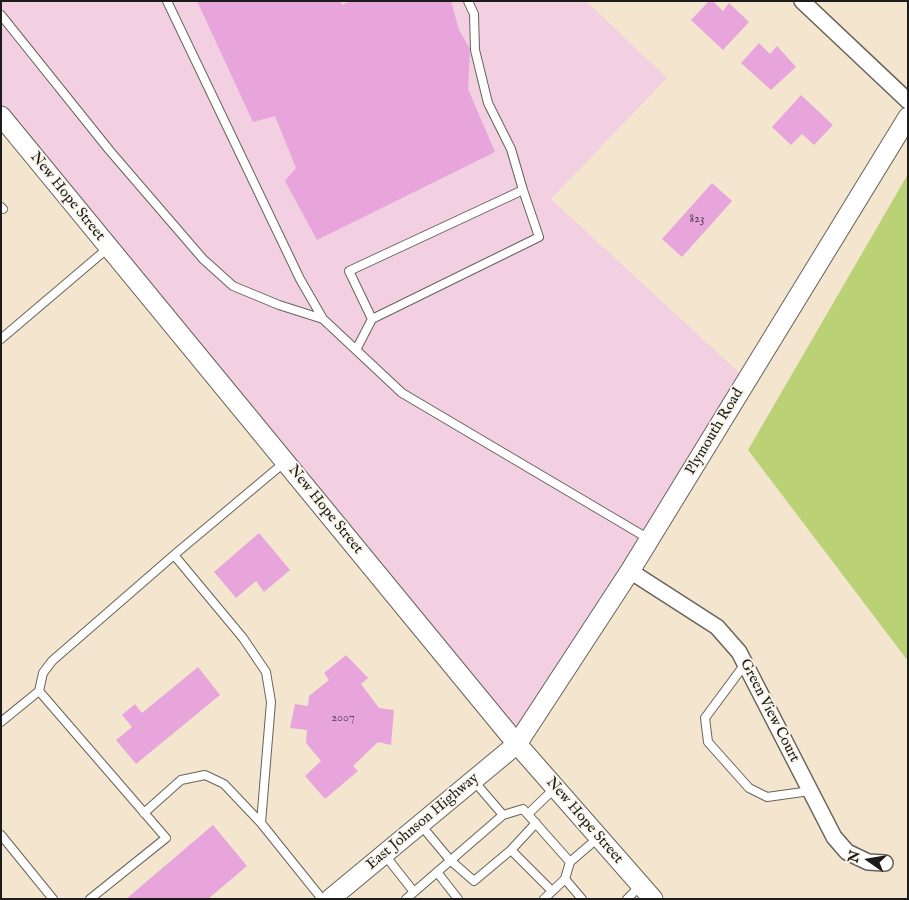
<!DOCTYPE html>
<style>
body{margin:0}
#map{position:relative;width:909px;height:900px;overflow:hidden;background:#f4e6ce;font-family:"IM FELL English",serif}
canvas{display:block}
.frame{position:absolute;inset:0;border:2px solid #1c1c1c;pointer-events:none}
.north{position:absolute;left:844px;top:835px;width:50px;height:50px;-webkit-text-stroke:4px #fbf7ec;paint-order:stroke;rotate:283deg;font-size:14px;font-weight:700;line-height:20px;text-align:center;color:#1c1c1c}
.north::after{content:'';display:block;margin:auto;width:18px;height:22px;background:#1c1c1c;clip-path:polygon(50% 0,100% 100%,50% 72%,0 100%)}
</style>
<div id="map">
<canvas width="909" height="900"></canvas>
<div class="frame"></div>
<div class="north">N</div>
</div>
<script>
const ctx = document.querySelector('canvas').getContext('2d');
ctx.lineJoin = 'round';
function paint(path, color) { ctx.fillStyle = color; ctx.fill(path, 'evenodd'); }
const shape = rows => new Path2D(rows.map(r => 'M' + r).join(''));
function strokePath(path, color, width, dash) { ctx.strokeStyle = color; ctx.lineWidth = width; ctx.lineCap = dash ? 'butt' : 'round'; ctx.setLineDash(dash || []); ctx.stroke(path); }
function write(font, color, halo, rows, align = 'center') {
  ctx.font = font + ' "IM FELL English",serif'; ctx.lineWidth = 4; ctx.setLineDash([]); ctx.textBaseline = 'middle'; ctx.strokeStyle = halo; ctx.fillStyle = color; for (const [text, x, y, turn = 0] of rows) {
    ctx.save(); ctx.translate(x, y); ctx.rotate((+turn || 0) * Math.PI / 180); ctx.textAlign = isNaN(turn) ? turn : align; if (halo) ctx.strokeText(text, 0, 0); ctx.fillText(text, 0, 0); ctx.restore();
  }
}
paint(shape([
 [1,1,586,1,667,78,551,199,747,380,517,744,1,116]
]), '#f2cfe1');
paint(shape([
 [908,174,908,661,748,450]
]), '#bad175');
paint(shape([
 [197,1,340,1,342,5,351,1,451,1,459,30,470,49,468,89,495,152,317,240,285,181,296,168,275,116,253,122],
 [709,1,713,1,723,11,729,3,749,22,723,50,691,20],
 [759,43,770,54,777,46,796,67,771,90,741,63],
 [801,95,833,125,814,145,802,134,791,145,772,127],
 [712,183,732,201,682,257,662,239],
 [259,533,290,570,264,592,256,581,236,598,214,572],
 [346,655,368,678,361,684,379,708,394,710,391,745,378,742,353,766,358,771,325,799,305,776,321,761,306,743,307,730,290,728,295,704,308,706,309,696,329,680,324,673],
 [198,667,220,695,136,764,116,740,132,727,122,715,135,704,142,713],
 [213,825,247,866,208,899,126,899]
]), '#e7a5dc');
const service = shape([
 [167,1,300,279,323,319,402,393,649,539],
 [468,1,474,14,475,50,488,103,511,149,523,190,539,237,372,319,349,271,523,190],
 [1,15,110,151,203,259,233,286,279,305,323,319],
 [1,207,3,209],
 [1,339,108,248],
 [356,350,372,319],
 [174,555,243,638,266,672,271,702,261,823,322,899],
 [745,664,705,718,708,742,749,788,767,797,810,791],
 [39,691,166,838,90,899],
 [1,722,39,691,43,673,52,661,174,555,285,462],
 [473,780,503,815],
 [144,813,181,780,205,775,224,784,261,823],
 [528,814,555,788],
 [420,824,450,860,474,881,511,850,536,823],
 [1,835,53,899],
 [511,850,552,891],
 [384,854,414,892],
 [570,862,599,837],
 [437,872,458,899],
 [565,879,582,899],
 [406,899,503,815,523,809,570,862,565,879,544,899],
 [627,899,640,886]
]);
const minor = shape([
 [802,1,908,101],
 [630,571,717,627,739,652,834,837,847,852,868,862,885,863]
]);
const tertiary = shape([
 [1,116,517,744,653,899],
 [330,899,517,744,630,571,908,117]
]);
strokePath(service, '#68635a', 10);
strokePath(minor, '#68635a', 18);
strokePath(tertiary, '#68635a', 21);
strokePath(service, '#fff', 8);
strokePath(minor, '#fff', 15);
strokePath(tertiary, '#fff', 19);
write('12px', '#4f3e4c', null, [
 ["823",697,220],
 ["2007",343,719]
]);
write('15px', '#1c1c1c', '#fbf7ec', [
 ["New Hope Street",67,197,51],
 ["Plymouth Road",715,432,-59],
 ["New Hope Street",325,510,51],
 ["Green View Court",769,711,63],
 ["New Hope Street",584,821,49],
 ["East Johnson Highway",423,822,-40]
]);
</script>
